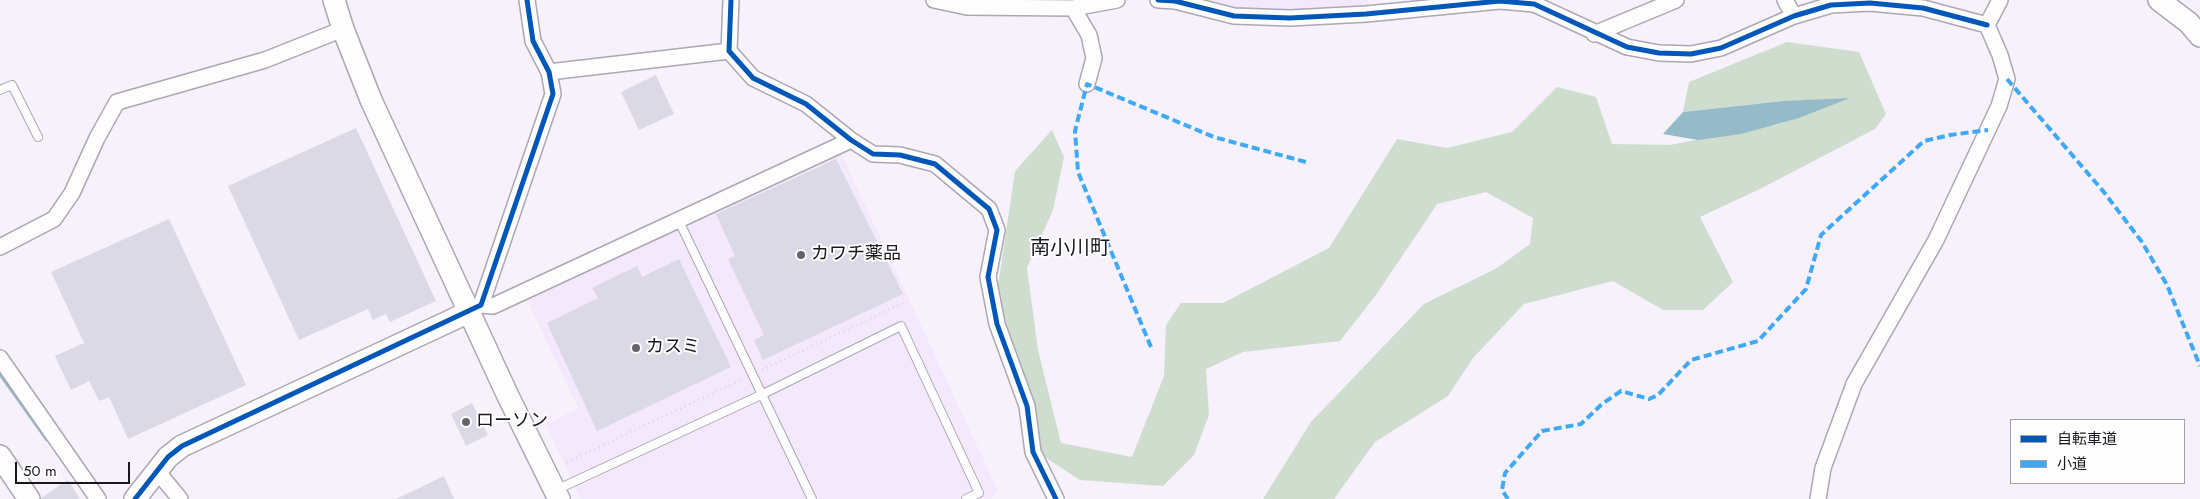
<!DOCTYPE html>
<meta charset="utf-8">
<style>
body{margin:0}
#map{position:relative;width:2200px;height:499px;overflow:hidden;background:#f6f1fa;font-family:Jost,"Noto Sans JP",sans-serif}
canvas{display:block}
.legend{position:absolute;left:2010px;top:419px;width:175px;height:65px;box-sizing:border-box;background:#fefefe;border:1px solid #a3a1a5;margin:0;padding:6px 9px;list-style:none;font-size:15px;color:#1a151f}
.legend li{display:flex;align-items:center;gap:10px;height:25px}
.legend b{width:25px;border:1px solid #a3a1a5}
.scale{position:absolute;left:15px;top:462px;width:115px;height:22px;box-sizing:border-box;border:2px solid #1a151f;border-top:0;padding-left:6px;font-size:15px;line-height:18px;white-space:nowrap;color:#1a151f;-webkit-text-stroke:4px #fefefe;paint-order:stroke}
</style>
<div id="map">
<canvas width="2200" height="499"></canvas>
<ul class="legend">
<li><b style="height:6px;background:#0057b8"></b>自転車道</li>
<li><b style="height:6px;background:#3fa9f5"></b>小道</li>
</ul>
<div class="scale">50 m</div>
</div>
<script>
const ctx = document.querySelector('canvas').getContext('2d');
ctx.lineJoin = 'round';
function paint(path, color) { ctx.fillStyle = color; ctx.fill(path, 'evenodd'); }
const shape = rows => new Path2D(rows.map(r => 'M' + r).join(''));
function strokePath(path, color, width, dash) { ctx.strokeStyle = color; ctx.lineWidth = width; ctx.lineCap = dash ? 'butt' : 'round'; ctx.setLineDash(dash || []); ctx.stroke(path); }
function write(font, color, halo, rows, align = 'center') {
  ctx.font = font + ' Jost,"Noto Sans JP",sans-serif'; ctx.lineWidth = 4; ctx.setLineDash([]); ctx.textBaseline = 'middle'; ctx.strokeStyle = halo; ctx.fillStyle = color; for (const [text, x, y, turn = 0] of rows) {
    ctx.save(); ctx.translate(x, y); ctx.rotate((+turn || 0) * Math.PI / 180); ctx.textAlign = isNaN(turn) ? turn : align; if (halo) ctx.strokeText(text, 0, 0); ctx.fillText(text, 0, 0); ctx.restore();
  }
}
paint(shape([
 [1158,0,1369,0,1366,14,1290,18],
 [840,151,998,491,991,499,581,499,546,425,578,408,527,300]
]), '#f3e8fc');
paint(shape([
 [1787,42,1859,52,1886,114,1875,129,1760,189,1700,217,1733,282,1703,310,1663,310,1613,281,1524,304,1473,358,1448,396,1375,442,1334,499,1263,499,1311,422,1424,304,1497,268,1530,244,1533,218,1486,192,1437,204,1376,295,1340,341,1243,352,1206,369,1209,415,1194,455,1163,486,1080,480,1040,454,1018,363,997,293,1015,171,1052,130,1064,157,1053,210,1027,268,1038,350,1061,443,1132,457,1164,376,1166,325,1181,303,1223,303,1329,248,1397,139,1447,148,1512,132,1557,87,1596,97,1612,144,1670,145,1779,124,1848,99,1783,101,1683,112,1689,82]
]), '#cfddce');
paint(shape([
 [1850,98,1799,118,1741,134,1698,140,1663,134,1683,112,1783,101]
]), '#95bac8');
strokePath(shape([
 [0,373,47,439]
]), '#95bac8', 4.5);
paint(shape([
 [656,75,674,114,639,130,621,92],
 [356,128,436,301,390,322,386,314,373,320,368,309,299,340,228,186],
 [836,159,903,294,763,360,754,340,764,335,728,259,735,256,716,214],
 [169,219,246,385,128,439,109,397,99,401,89,381,71,390,55,356,84,343,51,272],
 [679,259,731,367,597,431,547,323,598,298,592,288,637,266,642,277],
 [472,403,488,435,466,446,451,414],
 [444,476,454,499,396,499],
 [68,480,80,499,41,499,41,498]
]), '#dcd9e6');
const lane = shape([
 [0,90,12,85,38,137],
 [678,219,812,499],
 [556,490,763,394,901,326,979,493,966,499]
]);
const street = shape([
 [731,0,729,51,753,78,806,104,851,140,873,154,900,155,935,164,989,209,997,230,988,277,997,324,1027,406,1033,452,1056,499],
 [934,0,967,7,1073,8,1117,0],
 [1158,0,1175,1,1234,16,1290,18,1366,14,1500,1,1534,4,1627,47,1659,53,1691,54,1721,48,1794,16,1831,5,1870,3,1923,8,1987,25],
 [1785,0,1794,16],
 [1073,8,1089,35,1094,58,1087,84],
 [1987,25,2000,0],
 [1594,34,1676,0],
 [549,72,729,51],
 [0,247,54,219,72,193,97,138,117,102,265,60,343,29],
 [481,305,493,306,851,140],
 [473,310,481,305,553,94,549,72,533,41,527,0],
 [0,358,98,499],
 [157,471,180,499],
 [1818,499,1823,468,1854,384,1936,240,1999,106,2007,79,2000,55,1987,25]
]);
const secondary = shape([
 [334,0,343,29,371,100,508,396,559,499],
 [2159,0,2189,23,2200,36],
 [0,456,29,499],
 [135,499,168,457,182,446,469,312]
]);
strokePath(lane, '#aca7b0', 10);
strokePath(street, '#aca7b0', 18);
strokePath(secondary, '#aca7b0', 24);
strokePath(shape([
 [762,370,905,302],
 [567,462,743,379]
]), '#d8d7da', 2.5, [1, 4]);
strokePath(lane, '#fefdfe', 8);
strokePath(street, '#fefdfe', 15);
strokePath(secondary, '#fefdfe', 21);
strokePath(shape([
 [2007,79,2103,191,2142,242,2167,285,2200,366],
 [1151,347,1078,172,1075,131,1087,84,1214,137,1306,162],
 [1508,499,1502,490,1505,473,1542,431,1581,424,1602,404,1621,391,1649,399,1658,395,1691,360,1758,341,1806,289,1821,235,1924,141,1950,135,1988,130]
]), '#3fa9f5', 4, [8, 4]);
strokePath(shape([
 [731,0,729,51,753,78,806,104,851,140,873,154,900,155,935,164,989,209,997,230,988,277,997,324,1027,406,1033,452,1056,499],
 [1158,0,1175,1,1234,16,1290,18,1366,14,1500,1,1534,4,1627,47,1659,53,1691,54,1721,48,1794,16,1831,5,1870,3,1923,8,1987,25],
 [135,499,168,457,182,446,481,305,553,94,549,72,533,41,527,0]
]), '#0057b8', 5);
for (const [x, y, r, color] of [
 [801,255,5,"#67626c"],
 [636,348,5,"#67626c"],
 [466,422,5,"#67626c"]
]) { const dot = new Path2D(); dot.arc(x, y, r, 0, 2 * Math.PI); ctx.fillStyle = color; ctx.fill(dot); strokePath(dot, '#fefefe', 2); }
write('18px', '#1a151f', '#fefefe', [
 ["カワチ薬品",811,255],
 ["カスミ",646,348],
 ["ローソン",476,422]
], 'left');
write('20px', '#1a151f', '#fefefe', [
 ["南小川町",1070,249]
]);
</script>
